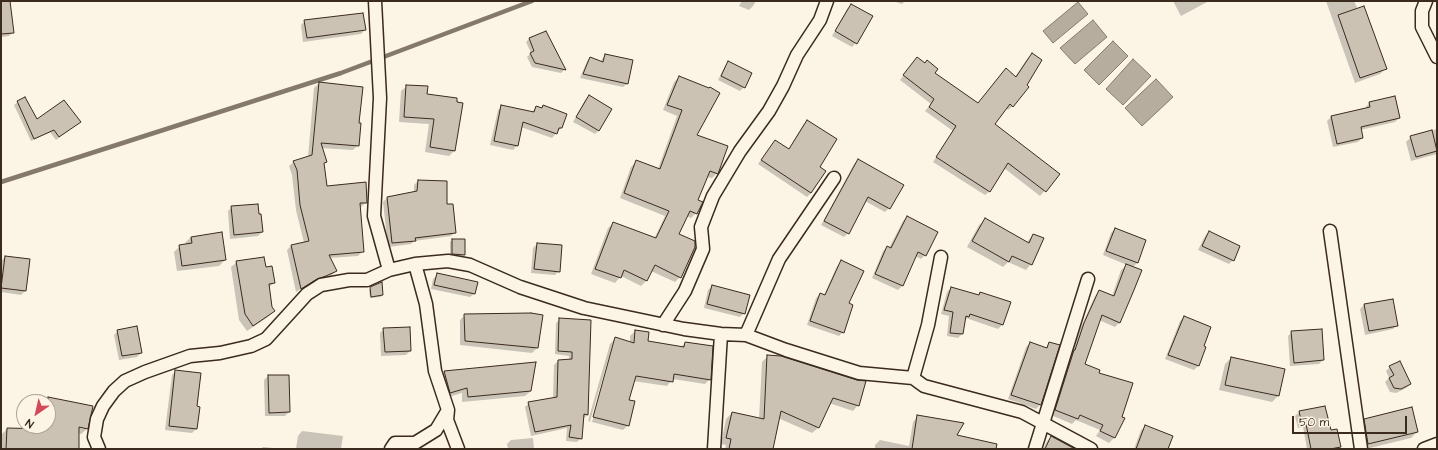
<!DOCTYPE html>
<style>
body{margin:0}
#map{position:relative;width:1438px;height:450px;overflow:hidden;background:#fcf5e5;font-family:"Architects Daughter",sans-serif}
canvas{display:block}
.frame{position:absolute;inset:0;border:2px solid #3b2a1e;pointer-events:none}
.north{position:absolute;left:16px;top:394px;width:40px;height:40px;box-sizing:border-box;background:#fcf5e5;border:1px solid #afa495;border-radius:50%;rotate:214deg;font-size:11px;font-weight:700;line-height:16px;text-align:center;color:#3b2a1e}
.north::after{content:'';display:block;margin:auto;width:14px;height:18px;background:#d1495b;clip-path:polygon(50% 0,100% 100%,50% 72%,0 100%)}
.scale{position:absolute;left:1292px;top:416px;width:115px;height:18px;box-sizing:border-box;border:2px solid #3b2a1e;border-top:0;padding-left:5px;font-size:12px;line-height:14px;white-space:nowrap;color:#3b2a1e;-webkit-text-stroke:3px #fcf5e5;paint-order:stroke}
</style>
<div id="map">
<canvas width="1438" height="450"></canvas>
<div class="frame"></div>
<div class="north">N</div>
<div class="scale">50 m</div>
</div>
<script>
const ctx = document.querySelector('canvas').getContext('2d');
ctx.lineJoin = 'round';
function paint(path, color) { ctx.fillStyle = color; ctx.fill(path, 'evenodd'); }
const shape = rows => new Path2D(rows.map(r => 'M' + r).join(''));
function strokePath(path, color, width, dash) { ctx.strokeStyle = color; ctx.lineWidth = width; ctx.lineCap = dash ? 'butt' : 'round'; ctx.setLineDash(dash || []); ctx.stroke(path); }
const water = shape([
 [1078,2,1088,14,1053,43,1043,31,1078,2],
 [1093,20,1107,37,1075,64,1060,48,1093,20],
 [1113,41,1128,56,1099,85,1084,70,1113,41],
 [1133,59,1151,76,1123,105,1106,89,1133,59],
 [1156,79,1173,97,1142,126,1125,108,1156,79]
]);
paint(water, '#b7ad9e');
strokePath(water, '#85796b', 1);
paint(shape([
 [742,1,756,1,753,6,749,10,739,6],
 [893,1,905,1,902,4],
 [1173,1,1209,1,1181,16],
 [1326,1,1354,1,1385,69,1380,74,1355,83],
 [851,5,871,17,856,43,852,47,832,36,847,9],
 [1,13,13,32,9,36,1,37],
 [305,21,365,30,361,34,303,42,301,25],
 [546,32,564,70,561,73,532,67,527,57,531,53,526,42,529,39],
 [1032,54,1025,85,1013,106,1008,110,1006,108,994,124,1059,174,1040,196,1004,168,990,191,985,195,933,162,953,131,925,111,931,104,900,80,913,63,933,73,977,104,1015,77,1027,59],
 [605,55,627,84,623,87,580,78,587,61,590,58,601,62,602,59],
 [729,62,744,87,740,91,718,80,725,66],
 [679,77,696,136,717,173,712,178,707,177,696,200,696,213,691,218,686,216,678,234,680,277,675,282,651,271,646,281,641,286,621,276,615,283,591,274,608,228,613,224,654,239,665,216,620,198,631,167,636,162,658,169,677,116,663,110,674,82],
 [319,83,358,124,358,145,353,150,321,148,326,162,323,164,326,187,366,202,361,207,359,207,363,251,358,256,329,258,336,271,331,276,321,281,311,283,296,292,287,250,292,245,304,243,296,210,292,175,289,166,294,162,308,157,314,88],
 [407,86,426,94,454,151,449,156,425,152,429,124,399,122,401,91],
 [589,96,598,131,595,134,573,122,585,100],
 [18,102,37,120,79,122,56,140,50,132,31,141,14,105],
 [1369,103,1399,118,1395,122,1360,130,1362,138,1358,142,1333,147,1327,121,1331,117,1366,109,1366,107],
 [502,106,532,112,536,107,541,109,543,106,561,128,552,138,521,127,517,146,513,150,490,145,498,110],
 [807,121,819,167,811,193,807,197,758,164,775,141,788,150,803,125],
 [1437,129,1437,154,1411,161,1406,142,1411,137],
 [858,160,889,208,885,212,865,201,848,233,844,237,821,225,854,164],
 [418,181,446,206,455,232,451,236,414,241,411,244,388,247,383,202,387,198,414,193,414,185],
 [232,207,262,232,258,236,230,239,228,211],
 [907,217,925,255,921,259,915,256,902,286,898,290,872,278,883,251,887,247,889,248,903,221],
 [985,220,1026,243,1033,235,1031,264,1026,270,1008,262,1003,267,967,247,979,225],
 [1115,229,1145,240,1137,263,1132,268,1120,322,1115,327,1099,320,1084,365,1098,373,1121,417,1124,419,1114,438,1109,443,1096,436,1100,430,1076,420,1072,424,1051,415,1069,355,1072,353,1080,329,1095,296,1099,291,1112,296,1121,270,1127,265,1103,255,1111,233],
 [1209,232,1239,247,1233,260,1229,264,1198,250,1205,236],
 [191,237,225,260,219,266,177,271,174,252,180,246,186,245,185,243],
 [452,240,464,240,464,255,462,257,450,255,450,242],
 [537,244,559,271,555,275,531,273,533,248],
 [5,257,29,260,25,291,21,295,1,292,1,261],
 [237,262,265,268,274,283,268,288,271,308,274,311,268,317,247,331,239,320,231,267],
 [841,262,843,332,839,336,807,325,816,298,820,294,824,295,837,266],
 [437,275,474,294,470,297,431,289,433,279],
 [712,286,744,313,740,317,704,308,708,290],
 [371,288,382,295,381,297,370,298,369,290],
 [951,288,977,296,980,293,1002,325,998,329,966,318,964,320,962,334,958,338,947,336,949,316,941,314,947,292],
 [1364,305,1397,325,1393,329,1365,335,1360,309],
 [465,315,537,348,532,353,460,345,460,320],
 [1184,317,1203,347,1198,366,1194,370,1165,359,1180,321],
 [560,319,590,320,587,415,583,419,581,438,577,442,566,441,567,428,531,436,525,407,529,403,553,398,554,365,558,361,569,360,569,356,555,354,556,323],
 [384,329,410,351,406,355,381,356,380,333],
 [118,331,141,353,137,357,119,360,114,335],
 [635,331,647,342,681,347,685,343,710,379,705,384,673,379,667,386,633,381,628,400,628,425,623,430,588,421,610,344,615,339,630,343,630,336],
 [613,343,615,343,592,422,590,421],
 [1292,332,1323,360,1319,364,1290,366,1288,336],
 [1030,343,1045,349,1049,343,1058,346,1040,405,1036,409,1008,399,1026,347],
 [768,356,858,405,853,411,829,403,818,428,812,433,778,418,772,449,725,449,726,445,721,444,726,419,732,413,759,419,762,362],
 [1231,358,1283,370,1278,396,1272,402,1219,390,1225,364],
 [1390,367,1410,384,1406,388,1396,393,1390,392,1385,382,1389,378,1386,371],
 [176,371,196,407,196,429,192,433,165,430,172,375],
 [444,372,531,391,525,396,462,402,462,393,445,398,439,377],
 [268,376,288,376,289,412,285,416,265,416,264,380],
 [45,397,92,407,87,429,81,434,78,433,78,449,2,449,2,434,7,429,35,430,35,426,48,426,48,402,41,402],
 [1325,407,1330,431,1340,446,1337,449,1307,449,1303,427,1298,428,1295,416,1299,412],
 [918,416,956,435,973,449,875,449,875,445,880,440,909,446,913,422],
 [1365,420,1417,432,1411,438,1366,449,1359,426],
 [1145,427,1167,449,1134,449,1141,430],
 [302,431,343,436,341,449,296,449,298,436],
 [1051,437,1070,449,1043,449,1047,441],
 [533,438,534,449,508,449,507,444,511,440],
 [263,447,284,449,261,449]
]), '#0003');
strokePath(shape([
 [1,182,341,73,532,1]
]), '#85796b', 4.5);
const building = shape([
 [1,1,10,1,14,33,1,34,1,1],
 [851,4,873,16,857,44,835,31,851,4],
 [1364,6,1387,69,1360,78,1338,15,1364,6],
 [363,13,366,30,307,38,304,20,363,13],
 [546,31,566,70,535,63,530,53,534,51,529,38,546,31],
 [1032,53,1042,60,1027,85,1029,87,1013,107,1010,104,995,124,1060,174,1046,192,1008,163,990,192,936,157,956,126,929,107,934,99,903,75,917,57,925,63,927,60,938,69,935,73,978,103,1006,68,1016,77,1032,53],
 [605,54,633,60,628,84,583,74,590,57,603,62,605,54],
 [728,61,752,73,745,88,721,76,728,61],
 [679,76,709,88,710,87,720,93,697,135,728,146,718,174,710,171,698,200,703,202,697,214,690,211,679,234,695,241,695,247,681,278,655,265,647,281,624,270,621,278,595,269,613,222,656,238,669,211,624,193,636,160,660,169,682,110,667,105,679,76],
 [319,82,363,87,359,123,361,123,359,146,321,143,327,162,324,163,327,186,366,182,367,203,360,203,364,252,329,255,337,271,326,276,317,279,301,289,291,245,309,241,300,205,297,170,293,161,312,155,319,82],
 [406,85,428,86,427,94,457,98,457,102,463,103,455,151,430,147,434,119,404,117,406,85],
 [589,95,612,109,599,131,576,117,589,95],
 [1395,96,1400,118,1361,127,1363,138,1337,144,1331,116,1370,107,1369,102,1395,96],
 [25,97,37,119,64,100,81,122,59,137,54,130,34,139,17,101,25,97],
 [501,105,534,112,536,106,542,108,543,105,567,114,562,128,559,128,557,134,523,122,518,146,494,141,501,105],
 [807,120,837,139,820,167,826,171,811,193,761,160,775,140,789,149,807,120],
 [1432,130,1437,151,1416,157,1410,136,1432,130],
 [858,159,904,185,890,209,868,197,849,234,824,221,858,159],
 [418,180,447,181,447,204,453,204,456,233,415,238,416,241,392,243,387,197,417,191,418,180],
 [258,204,259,214,261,214,263,232,234,235,231,206,258,204],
 [907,216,938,232,926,256,918,252,903,286,875,274,887,246,891,248,907,216],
 [985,218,1029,243,1033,234,1044,238,1032,265,1012,256,1009,262,972,241,985,218],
 [1115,228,1146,240,1138,263,1106,251,1115,228],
 [1209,231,1240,246,1234,261,1202,246,1209,231],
 [222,232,226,260,182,266,179,245,192,243,191,237,222,232],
 [452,239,465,239,465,255,452,254,452,239],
 [537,243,562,245,560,272,534,269,537,243],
 [5,256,30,259,26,291,1,288,5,256],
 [264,257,266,267,272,266,275,283,269,284,272,307,275,311,253,326,245,314,236,261,264,257],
 [841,260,864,271,849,303,853,305,844,333,810,321,820,293,825,295,841,260],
 [1126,264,1142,270,1134,290,1120,323,1102,315,1085,364,1100,370,1099,373,1133,383,1122,417,1125,418,1115,438,1100,431,1103,425,1080,415,1078,419,1055,410,1074,350,1075,350,1084,323,1099,290,1114,296,1126,264],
 [437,273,478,282,475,294,434,285,437,273],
 [382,282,383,295,371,297,370,287,382,282],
 [712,285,750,295,745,314,707,304,712,285],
 [951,287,979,295,980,292,1011,302,1003,325,970,314,969,317,966,316,963,334,950,333,953,312,944,310,951,287],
 [1393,299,1398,326,1369,331,1364,304,1393,299],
 [531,313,543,315,538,348,465,341,464,314,531,313],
 [1184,316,1211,327,1204,346,1206,347,1199,366,1168,355,1184,316],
 [559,318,591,320,588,415,584,414,582,439,569,437,571,425,535,432,528,402,557,397,558,360,572,359,572,352,558,351,559,318],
 [137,326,142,353,122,356,117,330,137,326],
 [410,327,411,351,385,352,383,328,410,327],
 [1322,329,1324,360,1294,363,1291,331,1322,329],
 [635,330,649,332,648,341,684,347,685,342,713,346,711,380,674,374,673,382,636,376,629,400,635,401,629,426,593,417,615,337,634,343,635,330],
 [1030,342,1047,348,1049,342,1060,345,1041,405,1011,395,1030,342],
 [767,355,781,356,857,380,866,381,859,406,833,398,819,428,781,411,773,449,729,449,731,439,726,438,732,412,764,419,767,355],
 [1231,357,1285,369,1279,396,1225,385,1231,357],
 [1400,361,1411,384,1401,389,1394,388,1389,378,1394,375,1389,366,1400,361],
 [536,362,531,391,468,397,467,388,450,393,444,371,536,362],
 [175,370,201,373,197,406,200,407,197,429,169,426,175,370],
 [268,375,289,375,290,412,269,413,268,375],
 [48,397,93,406,88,429,79,427,79,449,6,449,7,428,48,429,48,397],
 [1325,406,1331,430,1337,429,1341,447,1330,449,1311,449,1306,424,1302,425,1299,411,1325,406],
 [1412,407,1418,432,1368,444,1364,419,1412,407],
 [917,415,964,423,957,435,997,444,996,449,912,449,917,415],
 [1145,425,1173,436,1168,449,1136,449,1145,425],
 [1051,436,1075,449,1045,449,1051,436]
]);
paint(building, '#ccc2b3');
strokePath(building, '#3b2a1e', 1);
const minor = shape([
 [375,1,380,98,374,216,389,270],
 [1426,1,1422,11,1422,27,1437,57],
 [1330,231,1361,449],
 [663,325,685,291,703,249,701,227,713,196,740,151,769,111,783,86,797,55,820,20,827,1],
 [746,335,779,259,834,178],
 [913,378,928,325,941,257],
 [448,410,447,420,458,449],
 [99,449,94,437,97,419,103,406,114,391,125,381,145,372,190,356,220,353,251,346,266,339,307,294,321,285,349,280,367,280,389,270,415,264,448,261,470,265,520,287,584,308,684,329,721,334,746,335,786,350,859,373,913,378,924,386,1022,412,1091,449],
 [391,449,395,443,415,443,436,430,448,410,435,371,426,304,415,264],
 [714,449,721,334],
 [1035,449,1088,279],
 [1424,449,1437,444]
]);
strokePath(minor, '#3b2a1e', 15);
strokePath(minor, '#fcf5e5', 12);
</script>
